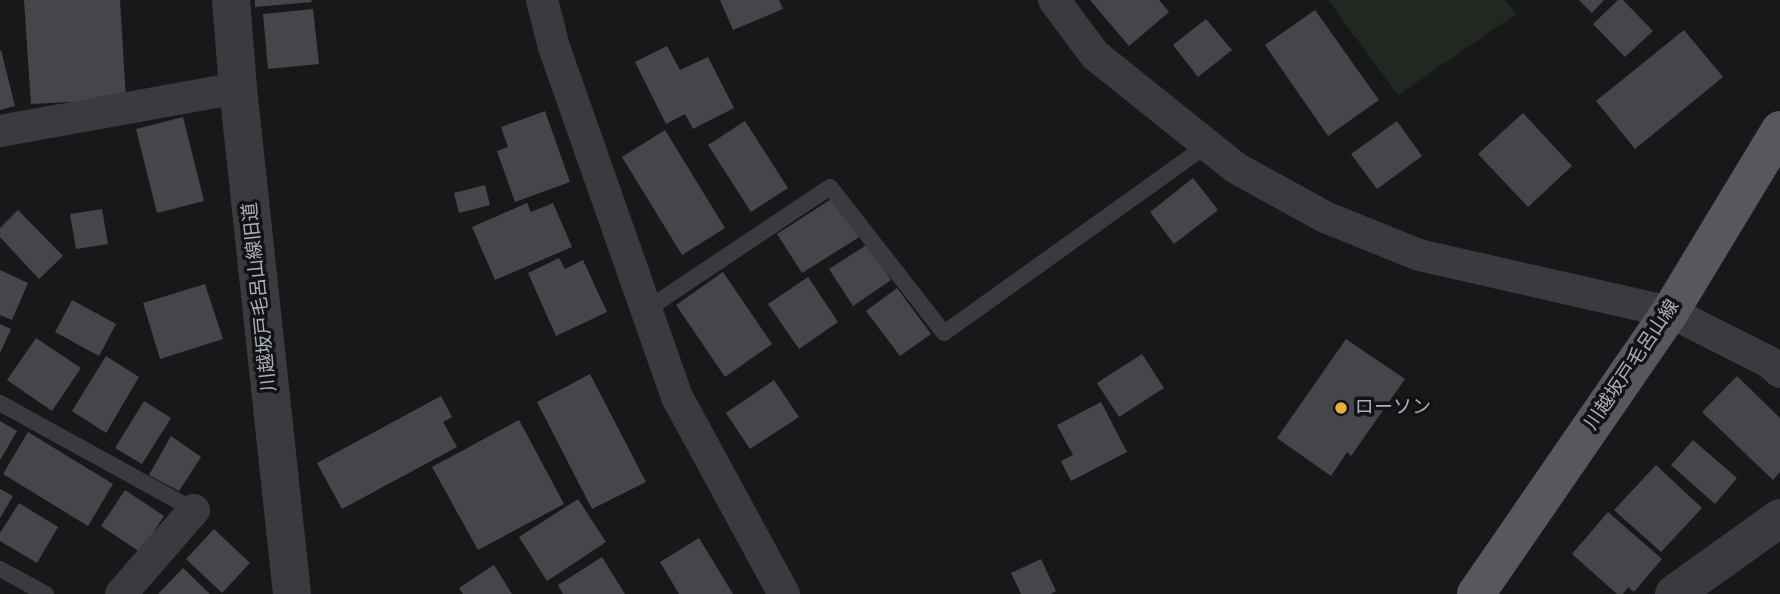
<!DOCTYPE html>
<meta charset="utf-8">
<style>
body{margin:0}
canvas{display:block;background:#18181a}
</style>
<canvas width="1780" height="594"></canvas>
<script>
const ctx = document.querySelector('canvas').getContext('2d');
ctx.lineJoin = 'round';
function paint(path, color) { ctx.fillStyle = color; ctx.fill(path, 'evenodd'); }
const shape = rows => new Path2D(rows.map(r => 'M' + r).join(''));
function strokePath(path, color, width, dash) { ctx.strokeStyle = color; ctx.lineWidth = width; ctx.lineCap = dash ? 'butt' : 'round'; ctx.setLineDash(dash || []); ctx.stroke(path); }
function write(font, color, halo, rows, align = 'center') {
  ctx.font = font + ' "PT Sans Narrow","Noto Sans JP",sans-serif'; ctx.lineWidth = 7; ctx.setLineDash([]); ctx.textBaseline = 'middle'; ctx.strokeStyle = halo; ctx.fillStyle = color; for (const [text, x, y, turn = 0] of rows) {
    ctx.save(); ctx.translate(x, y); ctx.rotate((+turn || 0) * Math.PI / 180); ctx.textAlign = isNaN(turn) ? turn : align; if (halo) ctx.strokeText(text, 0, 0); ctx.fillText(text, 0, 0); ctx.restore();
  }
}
paint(shape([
 [1328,0,1505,0,1516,14,1398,95]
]), '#212821');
paint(shape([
 [24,0,120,0,126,99,31,104],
 [255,0,311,0,312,2,255,7],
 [720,0,779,0,783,9,733,30],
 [1090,0,1159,0,1169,12,1129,46],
 [1579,0,1604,0,1592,13],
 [1618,0,1623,0,1653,31,1625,57,1593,24],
 [313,9,319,64,268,69,263,14],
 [1315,10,1379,100,1328,136,1265,45],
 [1206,19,1232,50,1198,77,1173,45],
 [1684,30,1723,77,1635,149,1596,101],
 [667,46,680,70,708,57,734,108,693,129,685,114,666,124,635,62],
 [1,50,15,106,0,110,0,51],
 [545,111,570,182,515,202,497,151,508,147,501,127],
 [1523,113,1572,166,1528,207,1478,154],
 [183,117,204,201,157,213,136,129],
 [745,121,788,188,751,212,708,145],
 [1397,121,1422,156,1377,189,1351,154],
 [665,130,725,228,682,255,622,157],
 [1193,178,1218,210,1174,244,1150,212],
 [485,185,490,205,459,213,454,193],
 [836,196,861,236,802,273,777,234],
 [527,203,531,212,553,203,572,247,495,280,472,227],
 [102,209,108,244,76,249,70,214],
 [18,210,63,256,39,279,0,237,0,228],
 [868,244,891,280,853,306,829,269],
 [559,258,565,269,583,260,607,312,556,336,528,273],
 [0,270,28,283,12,320,0,315],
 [723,272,772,344,725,377,676,305],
 [808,277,838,322,799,349,768,304],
 [205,284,223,339,160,359,143,303],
 [897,288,931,334,900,356,866,311],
 [72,300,116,324,99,356,55,332],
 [0,324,11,329,0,353],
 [36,338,81,368,52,411,7,380],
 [1346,339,1405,379,1351,456,1347,452,1331,476,1277,438],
 [1142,354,1164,388,1119,417,1097,383],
 [106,356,139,377,106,433,72,411],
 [590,374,646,482,592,509,537,402],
 [1737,376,1780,418,1780,472,1773,480,1702,412],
 [774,380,799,417,750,449,726,413],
 [441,396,452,417,443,422,457,447,342,509,317,463],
 [144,401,171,418,142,464,115,448],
 [1101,402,1127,452,1071,481,1061,461,1073,455,1057,425],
 [519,420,564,504,478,550,432,467],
 [0,421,17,431,0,460],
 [28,432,113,484,88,526,3,474],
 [171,436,201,457,179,491,149,475],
 [1693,440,1737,478,1715,504,1671,465],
 [1656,465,1702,508,1661,552,1614,510],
 [0,489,13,496,0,518],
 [125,490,164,516,140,552,101,526],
 [578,499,606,542,547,581,519,537],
 [19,503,58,527,37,563,0,541,0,533],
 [1608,512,1662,559,1634,592,1628,587,1623,594,1617,594,1572,554],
 [214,529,250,563,222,593,186,559],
 [699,538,733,594,679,594,660,562],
 [602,557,625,594,563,594,558,585],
 [1041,559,1056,591,1050,594,1021,594,1011,573],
 [494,565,512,594,463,594,459,588],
 [183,568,210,594,158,594]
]), '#45464a');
strokePath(shape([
 [646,310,830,187,944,333,1207,145],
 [0,403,194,510],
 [0,569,46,594]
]), '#3a3b3f', 16);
strokePath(shape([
 [542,0,554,47,677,397,784,594],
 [1054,0,1095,55,1236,168,1325,217,1419,255,1670,312,1769,362,1780,372],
 [0,131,238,88],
 [121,594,194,510]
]), '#3a3b3f', 32);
strokePath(shape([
 [231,0,238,88,292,594],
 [1674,594,1780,518]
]), '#3a3b3f', 38);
strokePath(shape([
 [1476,594,1670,312,1780,130]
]), '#56585e', 38);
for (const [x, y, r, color] of [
 [1341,408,7,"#e8ae42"]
]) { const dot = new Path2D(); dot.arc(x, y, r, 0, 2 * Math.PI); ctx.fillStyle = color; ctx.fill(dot); strokePath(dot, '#131315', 2.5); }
write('19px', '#abb0b9', '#131315', [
 ["川越坂戸毛呂山線旧道",260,297,-96],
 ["川越坂戸毛呂山線",1632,365,-56]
]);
write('19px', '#abb0b9', '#131315', [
 ["ローソン",1355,408]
], 'left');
</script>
